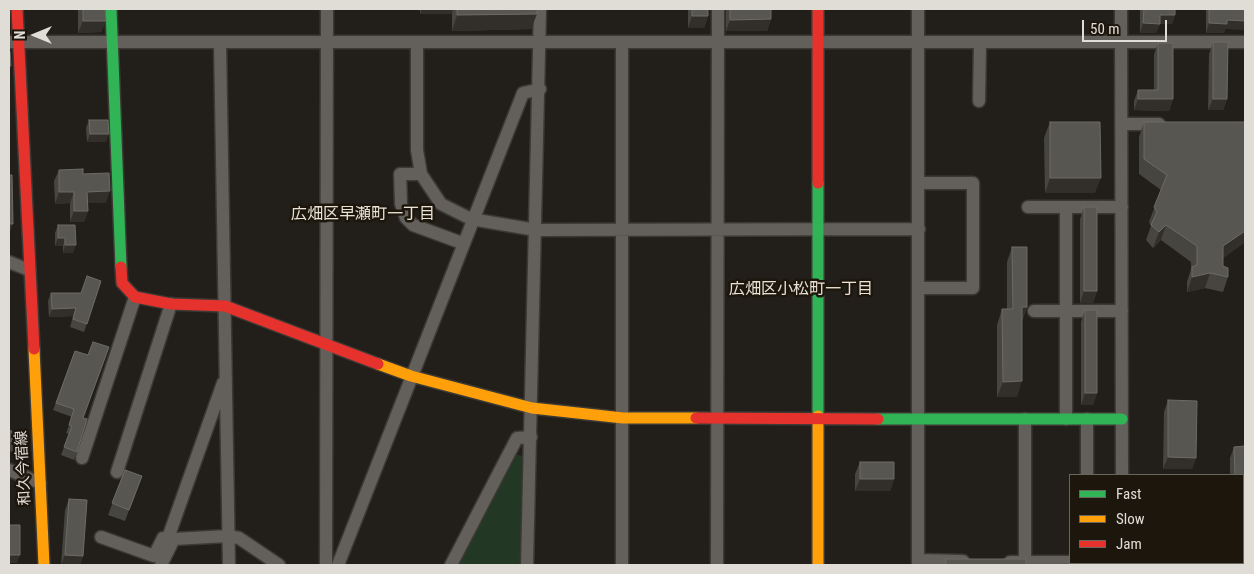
<!DOCTYPE html>
<meta charset="utf-8">
<style>
body{margin:0}
#map{position:relative;width:1254px;height:574px;overflow:hidden;background:#221f1a;font-family:"Roboto Condensed",sans-serif}
canvas{display:block}
.frame{position:absolute;inset:0;border:10px solid #e0dcd6;pointer-events:none}
.legend{position:absolute;left:1069px;top:474px;width:175px;height:90px;box-sizing:border-box;background:#1c160d;border:1px solid #6a655d;margin:0;padding:6px 9px;list-style:none;font-size:15px;color:#e0dcd6}
.legend li{display:flex;align-items:center;gap:10px;height:25px}
.legend b{width:25px;border:1px solid #6a655d}
.north{position:absolute;left:10px;top:10px;width:50px;height:50px;-webkit-text-stroke:4px #1c160d;paint-order:stroke;rotate:270deg;font-size:14px;font-weight:700;line-height:20px;text-align:center;color:#e0dcd6}
.north::after{content:'';display:block;margin:auto;width:18px;height:22px;background:#e0dcd6;clip-path:polygon(50% 0,100% 100%,50% 72%,0 100%)}
.scale{position:absolute;left:1082px;top:20px;width:85px;height:22px;box-sizing:border-box;border:2px solid #e0dcd6;border-top:0;padding-left:6px;font-size:15px;line-height:18px;white-space:nowrap;color:#e0dcd6;-webkit-text-stroke:4px #1c160d;paint-order:stroke}
</style>
<div id="map">
<canvas width="1254" height="574"></canvas>
<div class="frame"></div>
<ul class="legend">
<li><b style="height:6px;background:#30b455"></b>Fast</li>
<li><b style="height:6px;background:#ff9f0a"></b>Slow</li>
<li><b style="height:6px;background:#e5322d"></b>Jam</li>
</ul>
<div class="north">N</div>
<div class="scale">50 m</div>
</div>
<script>
const ctx = document.querySelector('canvas').getContext('2d');
ctx.lineJoin = 'round';
function paint(path, color) { ctx.fillStyle = color; ctx.fill(path, 'evenodd'); }
const shape = rows => new Path2D(rows.map(r => 'M' + r).join(''));
function strokePath(path, color, width, dash) { ctx.strokeStyle = color; ctx.lineWidth = width; ctx.lineCap = dash ? 'butt' : 'round'; ctx.setLineDash(dash || []); ctx.stroke(path); }
function write(font, color, halo, rows, align = 'center') {
  ctx.font = font + ' "Roboto Condensed","Noto Sans JP",sans-serif'; ctx.lineWidth = 5; ctx.setLineDash([]); ctx.textBaseline = 'middle'; ctx.strokeStyle = halo; ctx.fillStyle = color; for (const [text, x, y, turn = 0] of rows) {
    ctx.save(); ctx.translate(x, y); ctx.rotate((+turn || 0) * Math.PI / 180); ctx.textAlign = isNaN(turn) ? turn : align; if (halo) ctx.strokeText(text, 0, 0); ctx.fillText(text, 0, 0); ctx.restore();
  }
}
paint(shape([
 [514,454,523,456,521,565,457,565],
 [1243,553,1245,553,1245,565,1181,565,1183,563,1243,563]
]), '#223724');
const street = shape([
 [1121,9,1122,475],
 [9,42,1245,42],
 [220,42,229,565],
 [417,42,417,150,421,174,441,204,471,219,536,230,919,229],
 [622,43,622,565],
 [979,101,980,43],
 [1122,124,1159,124],
 [421,174,400,174,401,204,406,218,413,225,462,243],
 [1028,207,1122,207],
 [1066,207,1066,419],
 [9,262,29,270],
 [919,288,973,288,973,183,919,183],
 [1034,311,1122,311],
 [1025,419,1025,562],
 [1087,419,1087,475],
 [82,458,135,297],
 [9,470,40,483],
 [117,472,171,304],
 [1243,503,1245,503],
 [101,537,154,556,163,538,174,539],
 [168,538,223,383],
 [918,560,963,561],
 [1010,562,1070,562],
 [1096,563,1123,563],
 [161,565,174,539,228,536,239,538,279,565],
 [326,565,327,9],
 [338,565,523,93,540,89],
 [451,565,517,438,531,437],
 [527,565,540,9],
 [717,565,718,9],
 [918,565,918,9]
]);
const fast = shape([
 [111,9,121,267],
 [818,183,818,416],
 [878,419,1122,419]
]);
const slow = shape([
 [34,349,44,565],
 [378,364,411,376,532,408,623,418,696,418],
 [818,416,818,565]
]);
const jam = shape([
 [17,9,34,349],
 [818,9,818,183],
 [121,267,122,283,135,297,171,304,225,306,378,364],
 [696,418,878,419]
]);
strokePath(street, '#3c3935', 15);
strokePath(fast, '#3c3935', 14);
strokePath(slow, '#3c3935', 14);
strokePath(jam, '#3c3935', 14);
strokePath(street, '#635f5b', 12);
strokePath(fast, '#30b455', 11);
strokePath(slow, '#ff9f0a', 11);
strokePath(jam, '#e5322d', 11);
paint(shape([
 [78,9,105,9,106,21,101,32,78,33],
 [420,9,537,9,531,29,452,31,452,14,420,14],
 [688,9,708,9,708,16,704,28,688,28],
 [726,9,771,9,771,19,767,31,726,31],
 [1140,9,1175,9,1175,15,1172,24,1160,24,1156,33,1140,33],
 [1206,9,1245,9,1225,29,1224,33,1206,33],
 [1213,42,1227,99,1223,110,1208,110,1209,54],
 [1158,43,1173,99,1169,111,1134,110,1134,101,1138,90,1154,90,1154,54],
 [89,120,106,142,87,142,86,128],
 [1050,122,1095,193,1045,193,1044,138],
 [1144,122,1245,122,1245,242,1223,258,1223,266,1228,277,1223,292,1205,288,1187,292,1187,282,1191,269,1191,262,1161,240,1153,248,1146,240,1151,226,1149,222,1161,190,1139,174,1139,137],
 [59,170,83,174,106,203,88,203,88,211,84,222,70,222,70,203,55,204,54,181],
 [1084,207,1097,291,1093,303,1080,303,1080,219],
 [58,225,73,253,63,253,63,246,55,246,55,233],
 [1012,247,1027,307,1022,321,1017,397,997,397,997,325,1002,309,1007,309,1007,262],
 [101,281,84,332,70,327,73,316,49,317,48,301,51,293,81,293],
 [1085,310,1097,393,1093,405,1081,405,1081,322],
 [75,351,83,418,77,452,74,460,61,455,69,434,66,433,72,417,53,410],
 [1168,400,1196,458,1192,469,1163,469,1164,412],
 [9,430,20,435,13,452,9,451],
 [1245,446,1245,491,1243,491,1243,475,1230,475,1230,458,1234,447],
 [860,462,894,479,890,491,855,491,855,474],
 [125,470,142,476,125,521,108,515],
 [69,499,83,556,80,565,61,565,65,510]
]), '#474540');
paint(shape([
 [422,9,453,9,452,14,420,14],
 [537,14,531,29,452,31,457,15],
 [1160,15,1175,15,1172,24,1160,24,1156,33,1140,33,1143,23],
 [692,16,708,16,704,28,688,28],
 [771,19,767,31,726,31,730,20],
 [1227,20,1245,21,1245,30,1225,29,1224,33,1206,33,1209,23],
 [83,21,106,21,101,32,78,33],
 [1138,99,1173,99,1169,111,1134,110],
 [1213,99,1227,99,1223,110,1208,110],
 [90,134,109,134,106,142,87,142],
 [1050,178,1101,178,1095,193,1045,193],
 [110,191,106,203,83,203,87,192],
 [59,192,74,192,70,203,55,204],
 [74,211,88,211,84,222,70,222],
 [9,224,13,224,9,235],
 [1166,225,1161,240,1153,248,1159,232],
 [1245,231,1245,242,1217,262,1223,246],
 [58,238,65,238,63,246,55,246],
 [65,245,76,245,73,253,63,253],
 [1210,273,1205,288,1187,292,1192,277],
 [1084,291,1097,291,1093,303,1080,303],
 [1022,307,1027,307,1021,322],
 [76,308,73,316,49,317,52,309],
 [1022,381,1017,397,997,397,1003,382],
 [1085,393,1097,393,1093,405,1081,405],
 [1168,457,1196,458,1192,469,1163,469],
 [860,479,894,479,890,491,855,491],
 [1243,479,1245,479,1245,491,1243,491],
 [9,555,20,555,17,563,9,563],
 [65,555,83,556,80,565,61,565]
]), '#322f2a');
const building = shape([
 [83,9,105,9,106,21,83,21,83,9],
 [457,9,537,9,537,14,457,15,457,9],
 [692,9,708,9,708,16,692,16,692,9],
 [730,9,771,9,771,19,730,20,730,9],
 [1144,9,1175,9,1175,15,1160,15,1160,24,1143,23,1144,9],
 [1209,9,1245,9,1245,21,1227,20,1227,24,1209,23,1209,9],
 [1213,42,1228,42,1227,99,1213,99,1213,42],
 [1158,43,1173,43,1173,99,1138,99,1138,90,1158,90,1158,43],
 [9,51,10,51,11,66,9,66,9,51],
 [89,120,108,120,109,134,90,134,89,120],
 [1050,122,1100,122,1101,178,1050,178,1050,122],
 [1144,122,1245,122,1245,231,1223,246,1223,266,1228,268,1228,277,1210,273,1192,277,1192,267,1197,265,1197,246,1166,225,1159,232,1151,225,1157,212,1154,207,1167,175,1144,159,1144,122],
 [83,169,83,174,109,173,110,191,87,192,88,211,74,211,74,192,59,192,59,170,83,169],
 [9,175,12,175,13,224,9,224,9,175],
 [1084,207,1097,207,1097,291,1084,291,1084,207],
 [58,225,75,225,76,245,65,245,65,238,58,238,58,225],
 [1012,247,1027,247,1027,307,1022,307,1022,381,1003,382,1002,309,1013,309,1012,247],
 [9,262,10,262,9,284,9,262],
 [87,276,101,281,87,324,73,319,76,308,52,309,51,293,81,293,87,276],
 [1085,310,1097,310,1097,393,1085,393,1085,310],
 [93,342,109,347,83,418,87,419,77,452,64,447,72,426,69,425,74,409,56,403,75,351,88,355,93,342],
 [1168,400,1197,401,1196,458,1168,457,1168,400],
 [9,430,20,435,16,444,9,441,9,430],
 [1245,446,1245,479,1243,479,1243,475,1235,475,1234,447,1245,446],
 [860,462,894,462,894,479,860,479,860,462],
 [125,470,142,476,129,510,112,503,125,470],
 [69,499,87,500,83,556,65,555,69,499],
 [9,525,20,525,20,555,9,555,9,525],
 [946,559,1026,559,1026,565,946,565,946,559]
]);
paint(building, '#585650');
strokePath(building, '#6d6b65', 1);
write('15px', '#e0dcd6', '#1c160d', [
 ["和久今宿線",24,468,-93]
]);
write('16px', '#eae1d5', '#1c160d', [
 ["広畑区早瀬町一丁目",363,215],
 ["広畑区小松町一丁目",801,290]
]);
</script>
